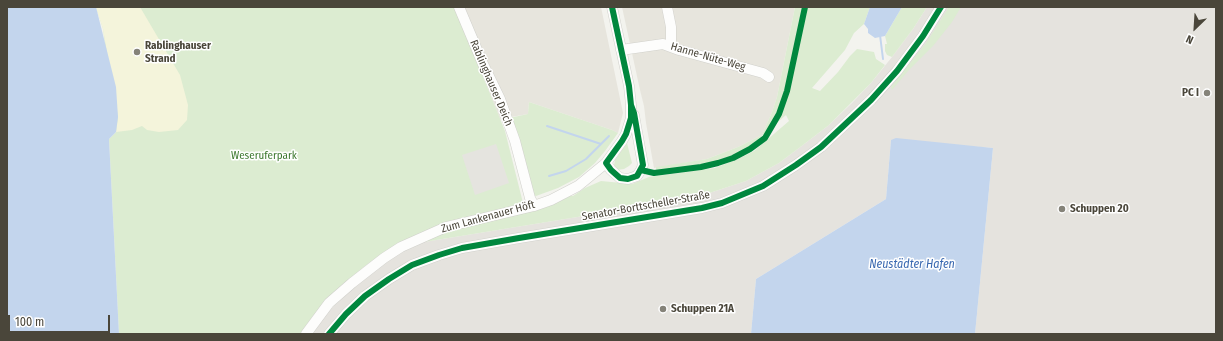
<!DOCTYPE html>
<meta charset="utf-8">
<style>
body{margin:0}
#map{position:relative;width:1223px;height:341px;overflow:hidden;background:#f3f3ee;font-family:"Fira Sans Condensed",sans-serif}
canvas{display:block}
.frame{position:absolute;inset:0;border:8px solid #4a463a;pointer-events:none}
.north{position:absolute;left:1175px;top:8px;width:40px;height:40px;-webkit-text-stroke:3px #fff;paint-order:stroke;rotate:205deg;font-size:11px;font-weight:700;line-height:16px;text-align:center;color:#4a463a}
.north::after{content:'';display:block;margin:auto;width:14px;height:18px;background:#4a463a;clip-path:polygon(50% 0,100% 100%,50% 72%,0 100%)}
.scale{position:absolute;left:8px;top:315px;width:102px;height:18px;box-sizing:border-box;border:2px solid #4a463a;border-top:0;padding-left:5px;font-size:12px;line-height:14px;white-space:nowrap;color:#4a463a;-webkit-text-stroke:3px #fff;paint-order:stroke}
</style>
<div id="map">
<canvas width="1223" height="341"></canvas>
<div class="frame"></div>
<div class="north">N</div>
<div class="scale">100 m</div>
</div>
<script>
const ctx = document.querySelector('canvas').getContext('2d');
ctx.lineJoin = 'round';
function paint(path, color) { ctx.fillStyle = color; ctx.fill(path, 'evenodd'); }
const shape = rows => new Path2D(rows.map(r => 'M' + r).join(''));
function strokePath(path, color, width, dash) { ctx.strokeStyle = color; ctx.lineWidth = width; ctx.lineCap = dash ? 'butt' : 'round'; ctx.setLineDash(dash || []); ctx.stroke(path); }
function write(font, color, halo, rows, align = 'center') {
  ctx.font = font + ' "Fira Sans Condensed",sans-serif'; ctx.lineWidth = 3; ctx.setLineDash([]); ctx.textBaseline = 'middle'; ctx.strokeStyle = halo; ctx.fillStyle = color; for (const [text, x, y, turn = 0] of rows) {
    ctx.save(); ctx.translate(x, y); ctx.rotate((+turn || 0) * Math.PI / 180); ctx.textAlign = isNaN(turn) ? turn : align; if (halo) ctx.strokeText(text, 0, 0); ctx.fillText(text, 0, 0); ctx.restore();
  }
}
paint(shape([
 [455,7,601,7,623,113,618,133,612,130,529,102,528,114,500,119],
 [622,7,795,7,777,97,772,112,762,135,738,147,707,159,654,168,646,123,644,106,640,90]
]), '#e7e5dd');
paint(shape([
 [927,7,1216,7,1216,334,975,334,993,148,891,140,886,199,756,279,751,334,311,334,327,313,357,284,377,268,400,253,424,242,694,198,746,181,779,163,803,145,829,125,852,103,871,83,892,57,913,29]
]), '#e5e3de');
paint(shape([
 [96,7,455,7,505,131,523,203,484,213,385,253,365,266,345,283,313,316,300,334,119,334,109,139,116,132,103,29],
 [795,7,870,7,864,24,854,33,845,50,812,88,820,91,838,72,850,56,857,49,874,52,876,59,885,65,871,83,829,125,803,145,779,163,746,181,694,198,424,242,436,235,565,196,573,196,585,188,601,181,632,184,649,177,679,173,715,168,738,159,754,151,789,121,786,115,749,147,730,157,716,162,656,171,656,167,707,159,738,147,762,135,772,112,777,97],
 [902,7,927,7,913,29,892,57,887,55,885,51,885,44,887,44,885,36],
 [949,7,961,7,952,22,933,46,908,71,892,90,891,87,926,43],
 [529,102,612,130,618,133,605,151,595,163,579,177,558,188,536,196,532,195,509,118,528,114],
 [627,143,632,163,629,166,624,169,617,170,614,165,615,160]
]), '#dcecd1');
paint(shape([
 [96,7,140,7,180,75,188,105,187,120,178,130,159,132,147,130,142,126,132,130,116,132,118,117,103,29]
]), '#f4f4db');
paint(shape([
 [496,144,509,183,475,195,462,155]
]), '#e5e4df');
paint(shape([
 [7,7,96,7,116,87,118,117,116,132,109,139,119,334,7,334],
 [870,7,902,7,885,36,875,38,868,33,868,29,864,24],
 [896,138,993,148,975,334,751,334,756,279,886,199,891,140]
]), '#c3d5ed');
strokePath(shape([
 [880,35,883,59],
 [547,126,601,144],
 [549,176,566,171,586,159,609,136]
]), '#c3d5ed', 2);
const minor = shape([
 [459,7,483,64,500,99,515,141,530,198,534,206],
 [667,7,671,27,671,46],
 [621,50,663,44,679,50,763,73,769,77],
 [606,163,611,170,620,178,628,179,637,176,641,170,643,165,634,115],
 [306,334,329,303,352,283,384,258,401,247,446,227,534,206,551,200,578,186,606,163,622,141,626,134,631,118,631,105,629,86,612,7],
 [329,334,346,314,365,296,389,279,412,265,439,255,462,248,519,238,702,208,722,203,763,186,796,165,821,147,871,100,897,71,923,36,941,7]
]);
strokePath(minor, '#d1d1cc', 11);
strokePath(minor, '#fdfdfc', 10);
strokePath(shape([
 [612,7,629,86,631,105,631,118,626,134,622,141,606,163,611,170,620,178,628,179,637,176,643,165,634,113,631,105],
 [641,170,654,173,701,167,718,163,733,158,750,149,765,138,779,114,787,91,805,7],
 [329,334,346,314,365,296,389,279,412,265,439,255,462,248,519,238,702,208,722,203,763,186,796,165,821,147,871,100,897,71,923,36,941,7]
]), '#00873e', 6);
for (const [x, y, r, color] of [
 [137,52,4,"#858379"],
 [1207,93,4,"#858379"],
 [1062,209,4,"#858379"],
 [663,309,4,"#858379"]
]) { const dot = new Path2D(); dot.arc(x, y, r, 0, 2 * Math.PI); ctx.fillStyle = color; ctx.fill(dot); strokePath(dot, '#fff', 1.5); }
write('bold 11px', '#4a463a', '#fff', [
 ["Rablinghauser",145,46],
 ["Strand",145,59],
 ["PC I",1199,93,"right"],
 ["Schuppen 20",1070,209],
 ["Schuppen 21A",671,309]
], 'left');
write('11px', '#4a463a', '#fff', [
 ["Hanne-Nüte-Weg",708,57,16],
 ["Rablinghauser Deich",491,83,67],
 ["Senator-Borttscheller-Straße",646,206,-10],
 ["Zum Lankenauer Höft",488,217,-15]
]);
write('11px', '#3e7930', '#fff', [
 ["Weseruferpark",264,156]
]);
write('italic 12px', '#3968b0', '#fff', [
 ["Neustädter Hafen",912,265]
]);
</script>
